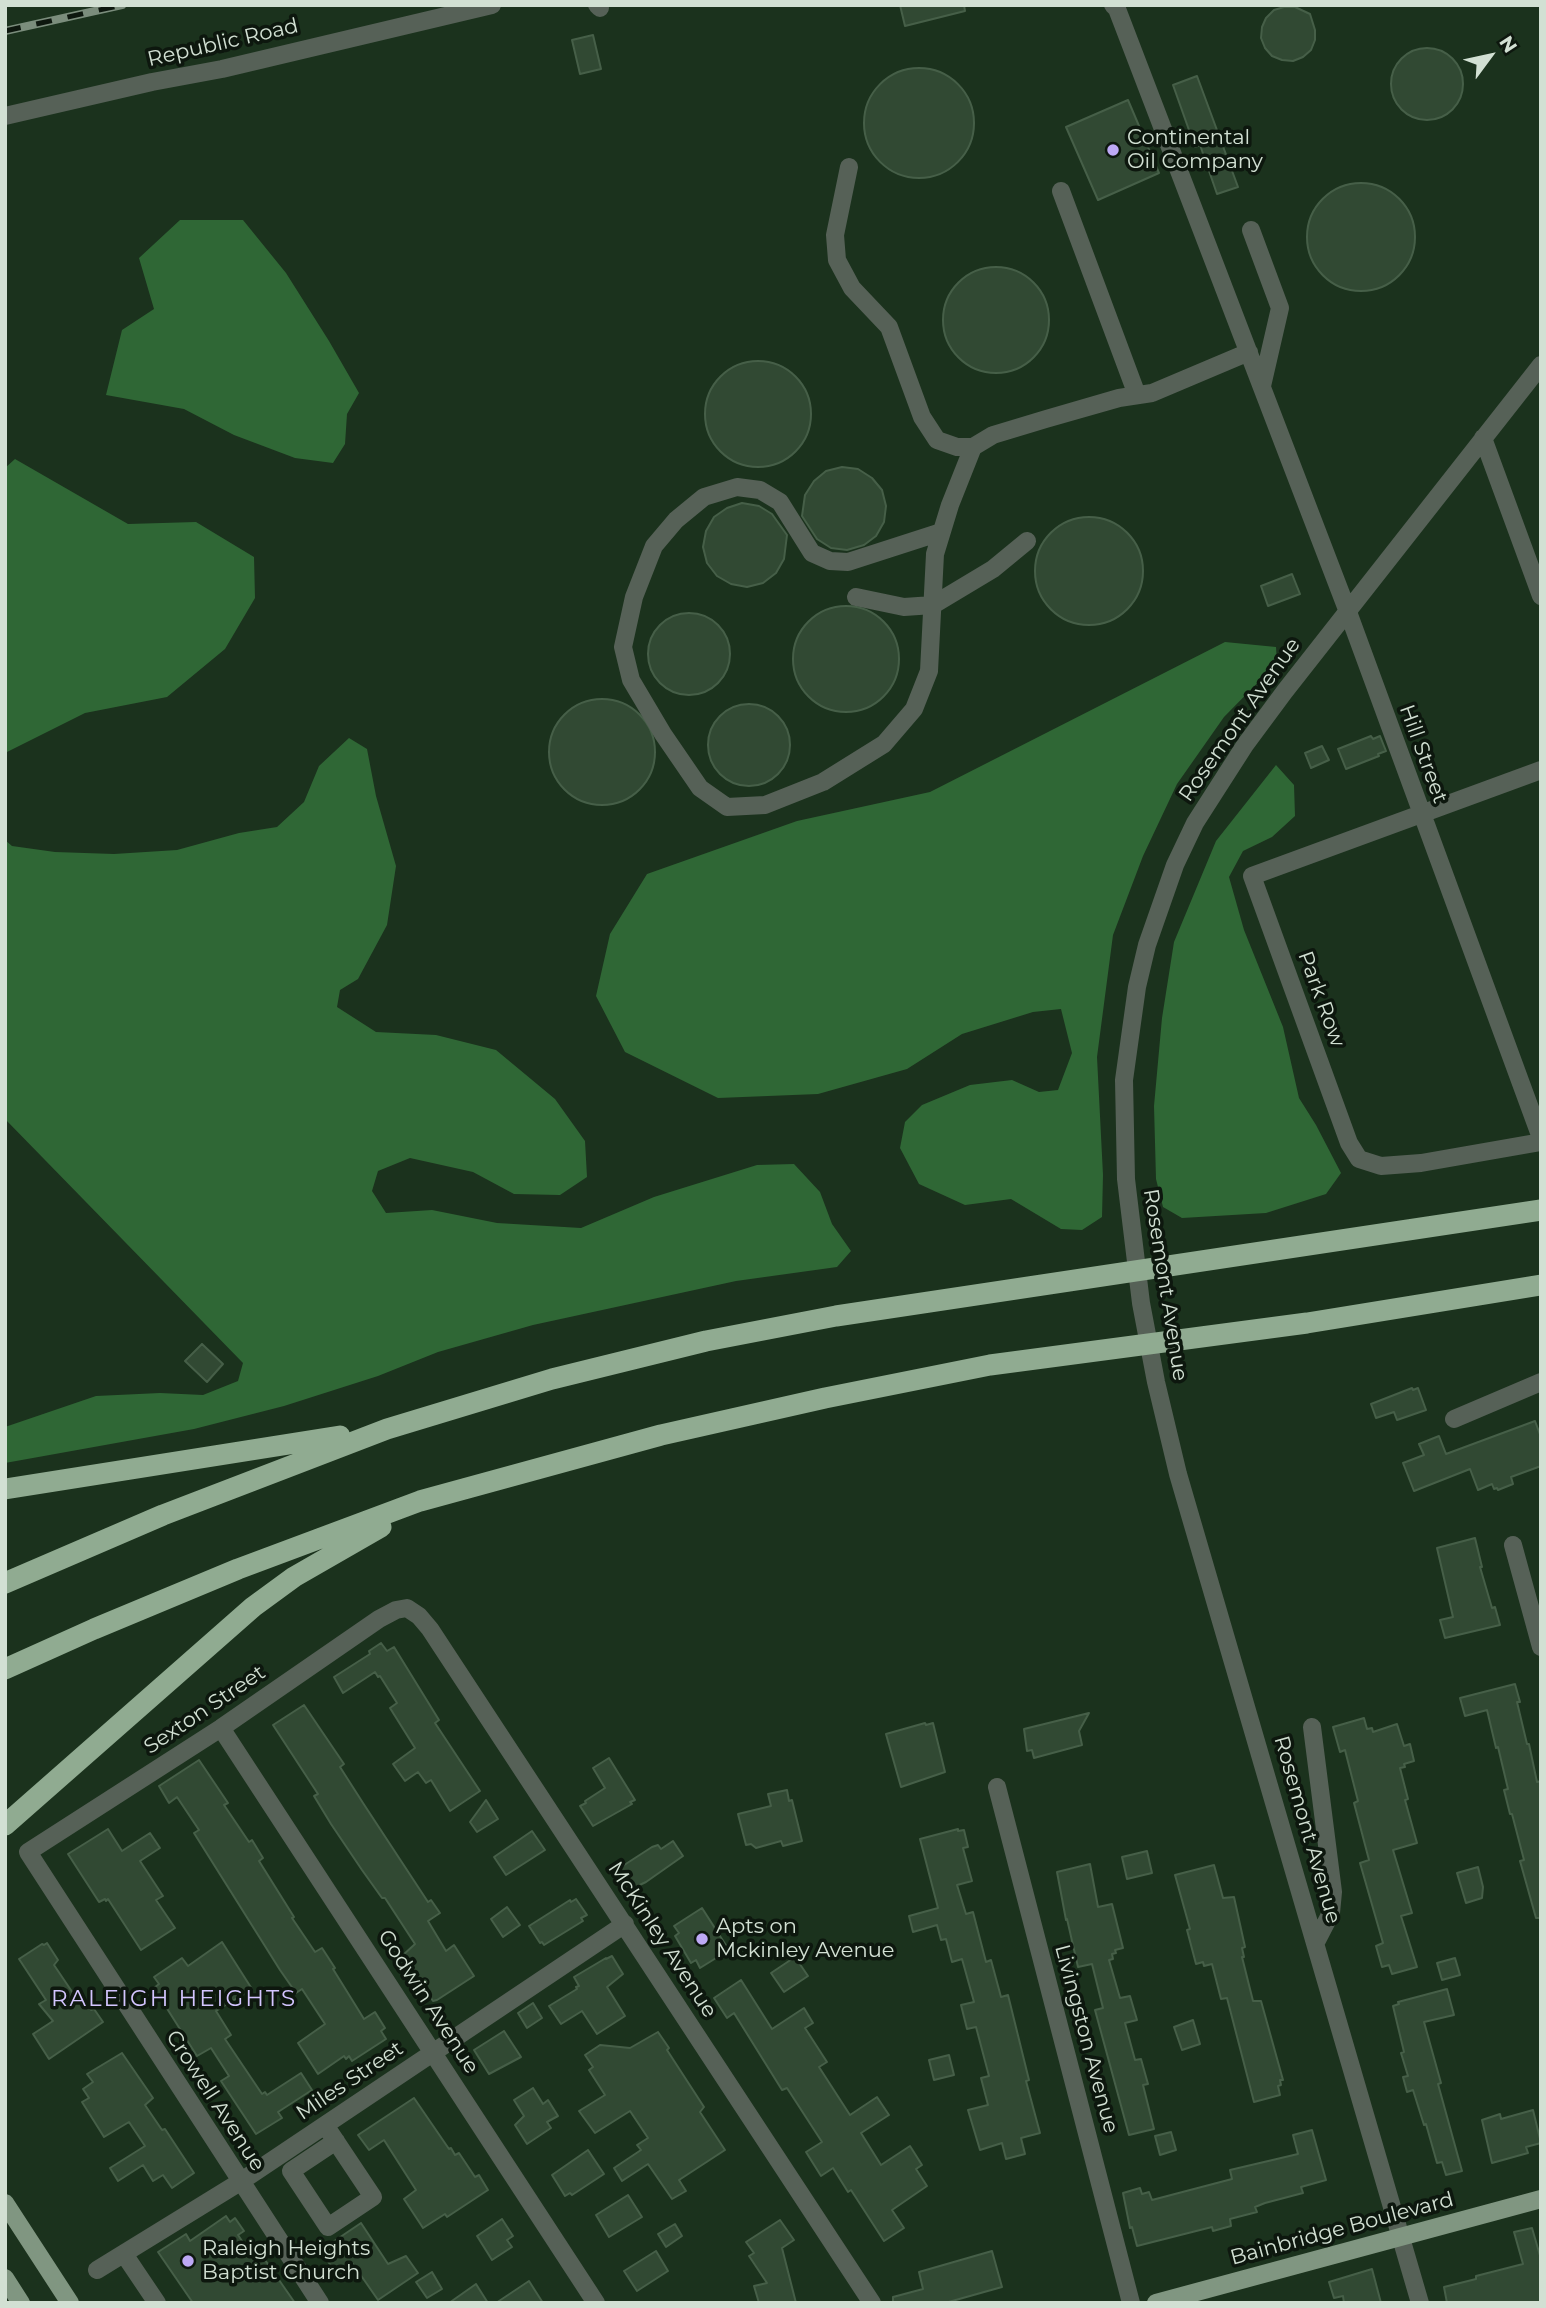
<!DOCTYPE html>
<style>
body{margin:0}
#map{position:relative;width:1546px;height:2308px;overflow:hidden;background:#1b321d;font-family:Montserrat,sans-serif}
canvas{display:block}
.frame{position:absolute;inset:0;border:7px solid #d2e0d3;pointer-events:none}
.north{position:absolute;left:1455px;top:21px;width:70px;height:70px;-webkit-text-stroke:5px #0d170e;paint-order:stroke;rotate:57deg;font-size:19px;font-weight:700;line-height:28px;text-align:center;color:#d2e0d3}
.north::after{content:'';display:block;margin:auto;width:24px;height:32px;background:#d2e0d3;clip-path:polygon(50% 0,100% 100%,50% 72%,0 100%)}
</style>
<div id="map">
<canvas width="1546" height="2308"></canvas>
<div class="frame"></div>
<div class="north">N</div>
</div>
<script>
const ctx = document.querySelector('canvas').getContext('2d');
ctx.lineJoin = 'round';
function paint(path, color) { ctx.fillStyle = color; ctx.fill(path, 'evenodd'); }
const shape = rows => new Path2D(rows.map(r => 'M' + r).join(''));
function strokePath(path, color, width, dash) { ctx.strokeStyle = color; ctx.lineWidth = width; ctx.lineCap = dash ? 'butt' : 'round'; ctx.setLineDash(dash || []); ctx.stroke(path); }
function write(font, color, halo, rows, align = 'center') {
  ctx.font = font + ' Montserrat,sans-serif'; ctx.lineWidth = 7; ctx.setLineDash([]); ctx.textBaseline = 'middle'; ctx.strokeStyle = halo; ctx.fillStyle = color; for (const [text, x, y, turn = 0] of rows) {
    ctx.save(); ctx.translate(x, y); ctx.rotate((+turn || 0) * Math.PI / 180); ctx.textAlign = isNaN(turn) ? turn : align; if (halo) ctx.strokeText(text, 0, 0); ctx.fillText(text, 0, 0); ctx.restore();
  }
}
paint(shape([
 [180,220,243,220,286,273,329,341,359,393,347,414,345,444,333,463,295,458,234,435,184,409,106,395,122,330,154,309,139,258],
 [15,459,128,524,196,522,254,557,255,598,225,649,167,697,85,713,5,753,5,468],
 [1225,642,1276,647,1277,663,1224,717,1177,784,1143,856,1113,935,1097,1057,1103,1175,1102,1217,1082,1230,1061,1229,1011,1199,965,1205,919,1184,900,1148,905,1122,922,1105,970,1085,1012,1080,1039,1092,1058,1090,1072,1053,1061,1009,1033,1012,962,1034,907,1069,818,1094,718,1098,625,1052,596,996,610,934,647,874,797,821,930,792],
 [349,738,367,749,376,796,396,866,387,925,358,979,340,990,337,1007,376,1032,436,1035,496,1050,555,1099,585,1141,587,1177,560,1195,514,1194,473,1172,410,1158,378,1171,372,1191,386,1213,432,1210,497,1223,581,1228,654,1197,757,1165,794,1164,820,1192,832,1224,851,1251,837,1267,736,1281,533,1325,438,1352,378,1376,284,1406,194,1429,5,1463,5,1427,96,1396,160,1393,203,1395,238,1381,243,1363,5,1119,5,840,12,846,55,852,114,854,177,850,239,833,277,827,304,802,319,766],
 [1276,765,1294,785,1295,816,1272,837,1243,851,1229,877,1244,930,1283,1027,1299,1098,1316,1125,1341,1173,1326,1194,1266,1213,1182,1218,1163,1207,1156,1179,1154,1106,1162,1018,1174,942,1216,841]
]), '#2f6735');
const building = shape([
 [900,5,964,5,965,11,905,26,900,5],
 [1284,7,1295,7,1310,14,1315,30,1315,40,1311,50,1303,57,1293,61,1282,60,1272,56,1265,48,1261,38,1262,27,1266,18,1274,10,1284,7],
 [593,35,601,69,580,74,572,40,593,35],
 '1391 84a36 36 0 1 1 72 0a36 36 0 1 1-72 0Z',
 '864 123a55 55 0 1 1 110 0a55 55 0 1 1-110 0Z',
 [1197,76,1238,187,1217,194,1200,145,1195,147,1173,85,1197,76],
 [1128,100,1159,173,1098,200,1066,127,1128,100],
 '1307 237a54 54 0 1 1 108 0a54 54 0 1 1-108 0Z',
 '943 320a53 53 0 1 1 106 0a53 53 0 1 1-106 0Z',
 '705 414a53 53 0 1 1 106 0a53 53 0 1 1-106 0Z',
 [842,467,858,469,872,478,882,490,886,506,884,522,876,536,864,545,847,550,831,548,817,539,802,516,805,495,814,481,826,471,842,467],
 [742,503,759,506,772,514,787,535,784,559,776,573,763,583,747,587,731,584,717,576,707,563,703,547,706,531,714,517,727,508,742,503],
 '1035 571a54 54 0 1 1 108 0a54 54 0 1 1-108 0Z',
 [1292,574,1300,594,1268,606,1261,586,1292,574],
 '793 659a53 53 0 1 1 106 0a53 53 0 1 1-106 0Z',
 '648 654a41 41 0 1 1 82 0a41 41 0 1 1-82 0Z',
 '549 752a53 53 0 1 1 106 0a53 53 0 1 1-106 0Z',
 '708 745a41 41 0 1 1 82 0a41 41 0 1 1-82 0Z',
 [1371,736,1373,739,1380,736,1386,751,1378,754,1379,756,1346,769,1338,749,1371,736],
 [1322,746,1329,760,1311,768,1305,753,1322,746],
 [202,1344,223,1364,207,1382,185,1361,202,1344],
 [1412,1388,1413,1390,1418,1388,1426,1410,1397,1420,1394,1412,1376,1418,1371,1404,1412,1388],
 [1535,1421,1541,1437,1541,1466,1511,1477,1513,1484,1498,1490,1497,1488,1494,1489,1492,1484,1478,1490,1470,1469,1414,1491,1403,1463,1424,1455,1419,1444,1439,1436,1446,1454,1535,1421],
 [1475,1538,1482,1567,1480,1567,1492,1608,1495,1607,1500,1625,1445,1638,1440,1620,1453,1617,1437,1548,1475,1538],
 [381,1643,387,1651,394,1647,439,1720,435,1723,480,1791,450,1811,431,1780,426,1783,418,1772,405,1781,393,1764,415,1748,390,1708,397,1703,380,1676,378,1677,375,1672,343,1693,334,1677,370,1654,369,1651,381,1643],
 [1515,1684,1520,1702,1517,1702,1527,1744,1529,1744,1537,1782,1541,1781,1541,1918,1536,1918,1520,1861,1524,1860,1512,1814,1510,1814,1504,1790,1508,1789,1498,1747,1496,1748,1487,1710,1465,1716,1460,1698,1515,1684],
 [304,1705,344,1764,340,1767,363,1803,428,1902,431,1900,440,1913,428,1921,446,1951,454,1945,474,1976,437,2000,433,2001,402,1956,415,1944,385,1898,382,1898,362,1870,331,1824,314,1796,318,1794,273,1725,304,1705],
 [1089,1713,1079,1731,1082,1745,1034,1758,1032,1750,1027,1751,1024,1729,1089,1713],
 [1364,1718,1367,1729,1372,1728,1373,1732,1397,1724,1404,1746,1410,1744,1414,1761,1404,1764,1405,1767,1400,1768,1408,1799,1405,1800,1417,1843,1393,1850,1412,1913,1401,1916,1417,1967,1392,1974,1389,1965,1382,1967,1376,1946,1383,1943,1360,1863,1369,1860,1354,1803,1358,1801,1345,1750,1340,1752,1333,1727,1364,1718],
 [925,1723,926,1725,933,1723,945,1772,901,1787,886,1734,925,1723],
 [609,1758,635,1800,630,1802,632,1804,593,1826,580,1806,586,1803,585,1801,605,1788,593,1768,609,1758],
 [199,1760,228,1803,224,1805,249,1842,252,1840,263,1858,259,1861,294,1917,292,1918,315,1952,322,1948,335,1968,333,1969,364,2019,375,2012,385,2028,381,2031,386,2039,352,2061,349,2056,346,2059,344,2056,318,2074,298,2043,325,2024,302,1989,296,1993,280,1970,194,1833,199,1830,177,1797,169,1803,159,1786,199,1760],
 [787,1790,789,1801,792,1800,802,1841,783,1846,781,1841,756,1848,751,1844,746,1845,738,1814,771,1806,768,1794,787,1790],
 [486,1800,498,1819,477,1832,470,1822,486,1800],
 [108,1829,122,1851,150,1833,160,1848,140,1861,163,1896,156,1900,175,1928,141,1950,108,1899,106,1901,105,1899,99,1902,68,1854,108,1829],
 [958,1829,958,1831,964,1830,968,1847,963,1848,972,1881,957,1885,966,1914,973,1912,986,1962,991,1960,1001,1997,1008,1995,1029,2080,1026,2081,1040,2133,1021,2138,1025,2154,1006,2159,1002,2143,980,2150,968,2110,988,2105,981,2078,989,2076,976,2027,967,2029,961,2005,974,2002,962,1959,952,1962,946,1939,941,1940,937,1925,913,1932,909,1916,938,1908,920,1839,958,1829],
 [532,1831,545,1850,506,1875,494,1857,532,1831],
 [673,1841,683,1856,646,1882,631,1889,618,1869,652,1847,658,1845,661,1849,673,1841],
 [1147,1851,1152,1873,1127,1879,1122,1857,1147,1851],
 [1090,1864,1098,1907,1112,1904,1123,1948,1115,1950,1116,1953,1112,1954,1113,1959,1109,1960,1120,1998,1130,1996,1137,2020,1125,2023,1135,2060,1141,2059,1148,2084,1143,2085,1154,2129,1129,2135,1095,2010,1103,2008,1092,1964,1078,1967,1067,1919,1066,1920,1057,1872,1090,1864],
 [1214,1865,1223,1898,1234,1897,1245,1947,1242,1948,1244,1957,1242,1957,1253,2001,1261,2001,1283,2080,1280,2080,1281,2085,1278,2086,1280,2095,1254,2102,1227,1998,1221,1999,1212,1964,1204,1966,1203,1962,1196,1964,1187,1930,1190,1929,1175,1875,1214,1865],
 [1478,1867,1483,1887,1482,1898,1466,1903,1457,1873,1478,1867],
 [576,1899,587,1915,581,1918,583,1921,544,1945,542,1942,540,1943,529,1926,570,1900,571,1902,576,1899],
 [507,1907,520,1925,503,1937,491,1919,507,1907],
 [702,1908,729,1950,700,1968,696,1960,691,1963,675,1936,679,1933,674,1926,702,1908],
 [222,1942,252,1989,216,2011,231,2035,225,2039,262,2094,265,2092,267,2095,301,2073,312,2090,278,2112,282,2118,256,2134,221,2081,229,2076,211,2048,197,2056,154,1988,159,1984,154,1977,182,1958,188,1966,222,1942],
 [47,1943,58,1960,54,1965,81,2005,85,2002,91,2010,94,2009,103,2022,49,2059,33,2034,53,2021,39,2004,46,2000,19,1959,42,1944,44,1945,47,1943],
 [612,1956,623,1974,607,1987,625,2016,597,2034,582,2011,561,2024,549,2006,577,1989,576,1987,579,1986,574,1977,606,1958,606,1959,612,1956],
 [795,1957,808,1976,784,1992,771,1973,795,1957],
 [1455,1958,1460,1975,1442,1980,1437,1963,1455,1958],
 [741,1980,772,2029,804,2008,813,2023,805,2028,827,2062,819,2067,850,2115,877,2097,889,2115,861,2133,881,2165,910,2146,922,2165,916,2169,927,2186,892,2210,904,2228,884,2241,851,2190,848,2192,833,2168,821,2176,806,2152,822,2142,787,2088,782,2090,734,2013,727,2018,714,1998,741,1980],
 [1447,1989,1454,2015,1424,2022,1441,2083,1438,2084,1462,2171,1446,2175,1442,2162,1437,2163,1426,2124,1424,2125,1413,2090,1407,2092,1403,2077,1408,2076,1401,2053,1404,2052,1393,2006,1399,2004,1398,2002,1447,1989],
 [533,2003,542,2018,527,2028,518,2013,533,2003],
 [1193,2020,1200,2044,1182,2050,1174,2027,1193,2020],
 [504,2031,521,2057,489,2074,474,2050,504,2031],
 [658,2032,669,2048,667,2050,704,2107,700,2112,725,2150,679,2180,686,2191,672,2199,648,2164,622,2181,614,2168,641,2150,637,2145,648,2138,630,2111,595,2133,579,2111,605,2095,589,2070,593,2067,585,2055,600,2045,630,2048,658,2032],
 [122,2053,153,2098,145,2105,162,2130,165,2129,194,2173,172,2188,163,2175,153,2181,143,2165,118,2181,110,2168,145,2146,129,2122,104,2137,82,2102,89,2098,83,2089,93,2082,87,2074,122,2053],
 [949,2055,954,2075,934,2080,929,2060,949,2055],
 [533,2088,543,2104,548,2100,558,2116,547,2122,551,2128,527,2144,515,2125,524,2116,514,2100,533,2088],
 [414,2098,449,2149,451,2148,455,2155,459,2153,475,2177,479,2175,488,2190,447,2217,445,2214,423,2228,404,2199,416,2190,384,2140,369,2150,358,2135,414,2098],
 [1533,2110,1541,2143,1526,2147,1528,2153,1492,2163,1482,2120,1500,2114,1501,2119,1533,2110],
 [1312,2130,1326,2180,1301,2187,1303,2193,1265,2203,1255,2207,1257,2212,1230,2219,1231,2226,1213,2231,1212,2227,1137,2246,1132,2227,1130,2228,1123,2193,1140,2188,1142,2194,1149,2192,1152,2200,1232,2179,1230,2170,1298,2154,1293,2135,1312,2130],
 [1171,2132,1176,2150,1160,2155,1155,2136,1171,2132],
 [588,2150,604,2174,572,2195,570,2193,565,2196,552,2175,588,2150],
 [628,2195,642,2217,609,2237,596,2215,628,2195],
 [226,2216,230,2222,235,2218,244,2231,238,2235,256,2262,263,2257,295,2303,193,2303,158,2252,186,2234,190,2241,226,2216],
 [502,2219,513,2236,507,2240,512,2247,492,2260,477,2236,502,2219],
 [780,2220,794,2240,782,2248,796,2303,759,2303,754,2286,767,2283,749,2256,754,2253,746,2242,780,2220],
 [361,2223,388,2264,406,2256,418,2273,378,2300,353,2264,344,2269,342,2266,334,2271,321,2250,361,2223],
 [675,2224,682,2236,666,2247,658,2234,675,2224],
 [1532,2228,1541,2259,1541,2303,1447,2303,1444,2287,1476,2279,1476,2276,1523,2264,1514,2232,1532,2228],
 [656,2251,668,2271,637,2291,624,2271,656,2251],
 [992,2251,1002,2287,945,2303,893,2303,893,2297,923,2289,919,2272,992,2251],
 [1372,2269,1381,2303,1344,2303,1343,2296,1334,2298,1329,2282,1372,2269],
 [432,2272,442,2289,427,2298,416,2282,432,2272],
 [529,2281,543,2303,496,2303,529,2281],
 [476,2284,488,2303,449,2303,476,2284]
]);
paint(building, '#314933');
strokePath(building, '#465f48', 2);
strokePath(shape([
 [597,5,600,8],
 [1113,5,1117,9,1348,612,1541,1138],
 [5,116,152,82,222,69,492,5],
 [849,167,835,235,837,260,852,288,889,327,922,417,937,440,957,447,973,447,993,435,1046,419,1119,398,1152,393,1249,352],
 [1061,191,1137,395],
 [1251,230,1280,308,1262,386],
 [1483,438,1541,596],
 [941,532,848,562,830,561,812,553,780,502,760,490,737,487,704,497,676,520,654,546,634,597,623,647,631,680,663,734,700,788,727,807,765,805,823,782,884,744,914,709,929,671,935,554,950,505,973,447],
 [856,597,904,607,933,605,993,569,1027,541],
 [1541,770,1252,876,1349,1143,1359,1159,1381,1166,1421,1163,1541,1142],
 [1454,1419,1541,1382],
 [1513,1545,1541,1647],
 [1312,1727,1333,1892,1331,1913,1316,1942],
 [221,1728,596,2303],
 [997,1787,1131,2303],
 [325,2125,373,2197,328,2227,291,2171,336,2141],
 [124,2254,157,2303],
 [97,2270,240,2182,625,1924],
 [320,2303,28,1852,221,1728,379,1619,396,1610,407,1608,419,1616,430,1629,872,2303],
 [1420,2303,1178,1474,1156,1382,1141,1303,1126,1179,1124,1080,1137,987,1147,945,1175,865,1195,823,1245,745,1285,691,1541,365]
]), '#566157', 18);
strokePath(shape([
 [5,2203,70,2303],
 [5,2278,21,2303],
 [1156,2303,1541,2199]
]), '#809681', 18);
strokePath(shape([
 [5,1489,340,1436],
 [5,1583,163,1515,387,1429,552,1379,706,1341,836,1316,1541,1210],
 [5,1669,94,1629,238,1569,420,1501,661,1435,825,1398,990,1365,1307,1323,1541,1285],
 [5,1825,253,1607,294,1577,381,1527]
]), '#90ab91', 21);
const rail = shape([
 [5,31,122,5]
]);
strokePath(rail, '#7b8d7c', 8);
strokePath(rail, '#0d170e', 5, [16]);
for (const [x, y, r, color] of [
 [1113,150,7,"#bda9f5"],
 [702,1939,7,"#bda9f5"],
 [188,2261,7,"#bda9f5"]
]) { const dot = new Path2D(); dot.arc(x, y, r, 0, 2 * Math.PI); ctx.fillStyle = color; ctx.fill(dot); strokePath(dot, '#0d170e', 2.5); }
write('21px', '#d2e0d3', '#0d170e', [
 ["Republic Road",223,43,-13],
 ["Rosemont Avenue",1240,720,-55],
 ["Hill Street",1423,754,70],
 ["Park Row",1321,999,70],
 ["Rosemont Avenue",1165,1285,81],
 ["Sexton Street",205,1710,-34],
 ["Rosemont Avenue",1307,1830,74],
 ["McKinley Avenue",662,1940,57],
 ["Godwin Avenue",428,2002,57],
 ["Livingston Avenue",1086,2039,75],
 ["Miles Street",350,2081,-34],
 ["Crowell Avenue",215,2101,57],
 ["Bainbridge Boulevard",1342,2229,-15]
]);
write('21px', '#d2e0d3', '#0d170e', [
 ["Continental",1127,138],
 ["Oil Company",1127,162],
 ["Apts on",716,1927],
 ["Mckinley Avenue",716,1951],
 ["Raleigh Heights",202,2249],
 ["Baptist Church",202,2273]
], 'left');
ctx.letterSpacing = '2px';
write('23px', '#d4c5ff', '#0d170e', [
 ["RALEIGH HEIGHTS",174,1999]
]);
ctx.letterSpacing = '0px';
</script>
